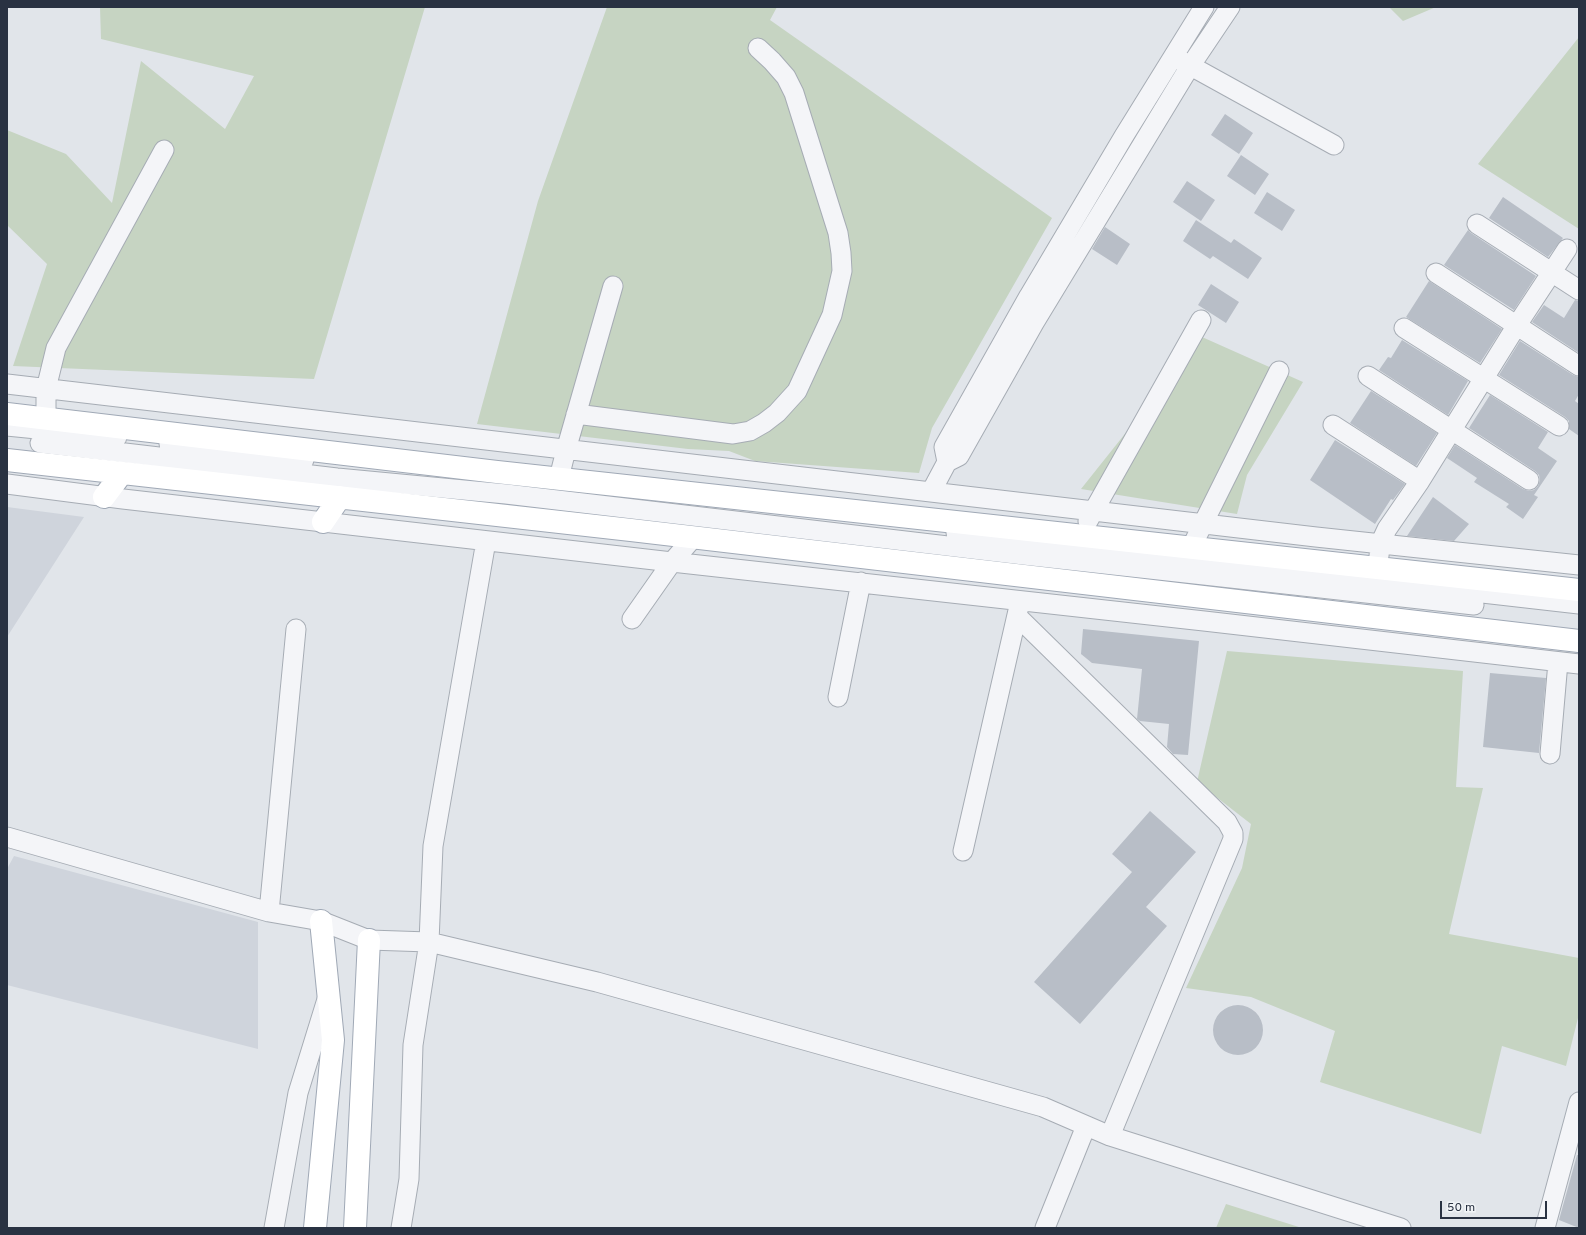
<!DOCTYPE html>
<style>
body{margin:0}
#map{position:relative;width:1586px;height:1235px;overflow:hidden;background:#e1e5ea;font-family:Overpass,sans-serif}
canvas{display:block}
.frame{position:absolute;inset:0;border:8px solid #293242;pointer-events:none}
.scale{position:absolute;left:1440px;top:1201px;width:107px;height:18px;box-sizing:border-box;border:2px solid #293242;border-top:0;padding-left:5px;font-size:12px;line-height:14px;white-space:nowrap;color:#293242;-webkit-text-stroke:3px #f1f4f7;paint-order:stroke}
</style>
<div id="map">
<canvas width="1586" height="1235"></canvas>
<div class="frame"></div>
<div class="scale">50 m</div>
</div>
<script>
const ctx = document.querySelector('canvas').getContext('2d');
ctx.lineJoin = 'round';
function paint(path, color) { ctx.fillStyle = color; ctx.fill(path, 'evenodd'); }
const shape = rows => new Path2D(rows.map(r => 'M' + r).join(''));
function strokePath(path, color, width, dash) { ctx.strokeStyle = color; ctx.lineWidth = width; ctx.lineCap = dash ? 'butt' : 'round'; ctx.setLineDash(dash || []); ctx.stroke(path); }
paint(shape([
 [7,507,84,517,7,637],
 [14,856,258,922,258,1049,7,985,7,869]
]), '#cfd4dc');
paint(shape([
 [100,7,425,7,314,379,13,366,47,264,7,225,7,130,66,154,112,203,141,61,225,129,254,76,101,39],
 [607,7,777,7,770,20,1052,218,932,428,919,473,755,461,729,451,688,449,477,424,538,201],
 [1389,7,1436,7,1403,21],
 [1579,37,1579,229,1478,164],
 [1202,337,1303,382,1247,475,1237,514,1081,489],
 [1227,651,1463,671,1456,787,1483,788,1449,934,1579,958,1579,1014,1566,1066,1502,1046,1481,1134,1320,1082,1335,1031,1251,997,1186,988,1242,868,1251,824,1197,782],
 [1226,1204,1302,1228,1216,1228]
]), '#c6d4c2');
paint(shape([
 [1225,114,1253,133,1239,154,1211,135],
 [1241,155,1269,174,1255,195,1227,176],
 [1187,181,1215,200,1201,221,1173,202],
 [1267,192,1295,210,1282,231,1254,213],
 [1503,197,1563,238,1548,257,1489,218],
 [1196,220,1231,243,1234,239,1262,258,1248,279,1213,256,1210,259,1183,241],
 [1105,227,1130,244,1117,265,1092,249],
 [1468,230,1471,233,1536,276,1514,310,1444,265],
 [1429,281,1502,329,1480,363,1406,317],
 [1211,284,1239,302,1226,323,1198,305],
 [1575,300,1579,301,1579,353,1532,322,1544,305,1564,318],
 [1402,340,1468,381,1448,415,1379,370,1388,357,1391,358],
 [1520,341,1573,375,1579,377,1579,394,1575,401,1579,404,1579,436,1569,429,1569,421,1565,417,1499,375],
 [1371,391,1437,433,1416,466,1350,423],
 [1490,395,1548,432,1538,448,1557,461,1534,495,1538,497,1523,519,1506,507,1509,504,1474,482,1477,478,1447,458,1455,445,1523,489,1529,491,1534,490,1538,486,1540,480,1539,475,1535,471,1469,428],
 [1335,440,1405,484,1393,500,1391,499,1375,524,1310,480],
 [1433,497,1469,524,1454,541,1407,536],
 [1083,629,1199,641,1188,755,1173,754,1167,747,1169,724,1140,721,1137,719,1142,669,1092,663,1081,654],
 [1490,673,1546,678,1539,753,1483,747],
 [1150,811,1196,852,1146,907,1167,926,1080,1024,1034,982,1132,872,1112,854],
 '1213 1030a25 25 0 1 1 50 0a25 25 0 1 1-50 0Z',
 [1577,1155,1579,1155,1579,1228,1559,1220]
]), '#b8bec7');
const minor = shape([
 [1180,60,1334,145],
 [1477,224,1579,290],
 [1436,273,1579,366],
 [1404,328,1559,426],
 [1368,376,1529,480],
 [7,384,1316,537,1579,565],
 [576,414,733,434,750,431,764,423,777,413,797,391,832,315,842,271,841,253,838,233,794,93,786,77,772,61,758,48],
 [46,419,46,389,56,348,164,150],
 [1333,425,1420,481],
 [7,426,117,437],
 [40,443,337,478,506,494,1024,555,1474,605],
 [169,444,304,460],
 [947,462,944,447,1029,296,1124,136,1204,7],
 [559,478,566,450,613,286],
 [7,484,123,499,672,562,1204,621,1579,664],
 [931,492,947,462,959,456,1034,323,1187,71,1230,7],
 [1088,521,1201,320],
 [956,533,1579,604],
 [1191,548,1279,371],
 [1379,556,1380,544,1387,529,1420,481,1517,325,1567,249],
 [1017,616,1227,822,1233,833,1233,839,1110,1136],
 [632,619,672,562,693,538],
 [838,697,861,582],
 [1550,754,1558,662],
 [7,837,269,912,321,921,369,940,429,942,597,982,1043,1107,1110,1136,1401,1228],
 [963,851,1019,606],
 [269,912,296,629],
 [274,1228,298,1093,328,996],
 [401,1228,409,1179,413,1045,429,942,433,846,486,541],
 [1045,1228,1086,1126],
 [1545,1228,1579,1102]
]);
const major = shape([
 [7,414,497,472,1579,590],
 [7,460,631,530,1579,641],
 [104,497,122,473],
 [323,522,340,497],
 [315,1228,333,1040,321,921],
 [355,1228,369,940]
]);
strokePath(minor, '#a6acb4', 21);
strokePath(major, '#a0a9b6', 24);
strokePath(minor, '#f4f5f8', 19);
strokePath(major, '#fff', 22);
</script>
